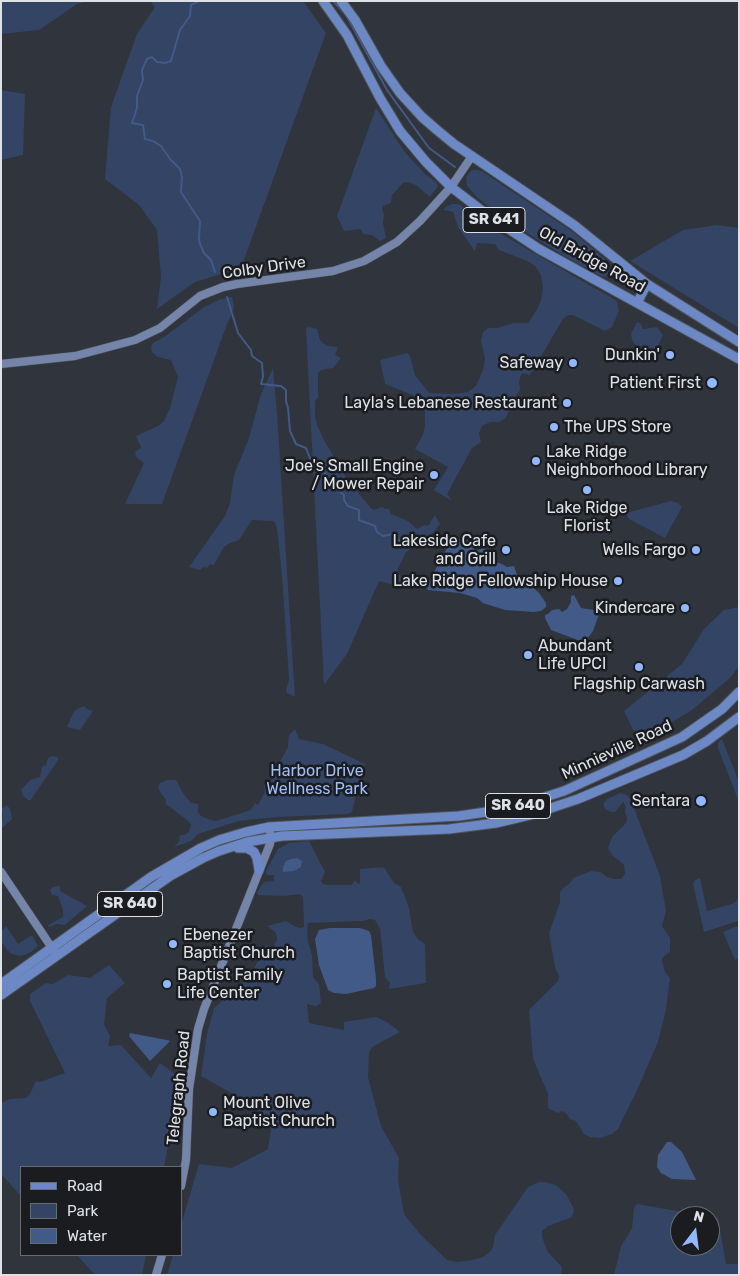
<!DOCTYPE html>
<style>
body{margin:0}
#map{position:relative;width:740px;height:1276px;overflow:hidden;background:#30343c;font-family:Rubik,sans-serif}
canvas{display:block}
.frame{position:absolute;inset:0;border:2px solid #dee1e6;pointer-events:none}
.legend{position:absolute;left:20px;top:1166px;width:162px;height:90px;box-sizing:border-box;background:#1a1c20;border:1px solid #686b6f;margin:0;padding:6px 9px;list-style:none;font-size:15px;color:#dee1e6}
.legend li{display:flex;align-items:center;gap:10px;height:25px}
.legend b{width:25px;border:1px solid #686b6f}
.north{position:absolute;left:670px;top:1206px;width:50px;height:50px;box-sizing:border-box;background:#1a1c20;border:1px solid #686b6f;border-radius:50%;rotate:15deg;font-size:14px;font-weight:700;line-height:20px;text-align:center;color:#dee1e6}
.north::after{content:'';display:block;margin:auto;width:18px;height:22px;background:#93b7fd;clip-path:polygon(50% 0,100% 100%,50% 72%,0 100%)}
</style>
<div id="map">
<canvas width="740" height="1276"></canvas>
<div class="frame"></div>
<ul class="legend">
<li><b style="height:6px;background:#6c89c6"></b>Road</li>
<li><b style="height:14px;background:#334465"></b>Park</li>
<li><b style="height:14px;background:#425a88"></b>Water</li>
</ul>
<div class="north">N</div>
</div>
<script>
const ctx = document.querySelector('canvas').getContext('2d');
ctx.lineJoin = 'round';
function paint(path, color) { ctx.fillStyle = color; ctx.fill(path, 'evenodd'); }
const shape = rows => new Path2D(rows.map(r => 'M' + r).join(''));
function strokePath(path, color, width, dash) { ctx.strokeStyle = color; ctx.lineWidth = width; ctx.lineCap = dash ? 'butt' : 'round'; ctx.setLineDash(dash || []); ctx.stroke(path); }
function write(font, color, halo, rows, align = 'center') {
  ctx.font = font + ' Rubik,sans-serif'; ctx.lineWidth = 5; ctx.setLineDash([]); ctx.textBaseline = 'middle'; ctx.strokeStyle = halo; ctx.fillStyle = color; for (const [text, x, y, turn = 0] of rows) {
    ctx.save(); ctx.translate(x, y); ctx.rotate((+turn || 0) * Math.PI / 180); ctx.textAlign = isNaN(turn) ? turn : align; if (halo) ctx.strokeText(text, 0, 0); ctx.fillText(text, 0, 0); ctx.restore();
  }
}
paint(shape([
 [1,1,88,1,77,4,39,30,1,34],
 [150,1,303,1,326,33,241,268,195,282,157,309,161,277,157,230,139,205,105,179,111,107,137,34,155,7],
 [1,90,25,94,23,155,1,160],
 [376,108,404,151,424,173,436,182,438,186,430,197,416,185,407,182,403,183,392,195,391,203,383,206,382,210,384,214,383,223,386,238,380,241,372,235,364,234,360,229,344,231,337,216],
 [472,170,478,170,483,172,573,232,604,258,608,267,608,275,606,277,601,276,564,256,502,217,477,197,467,186,466,177],
 [452,204,459,204,489,227,617,301,619,311,612,327,605,331,573,315,568,315,563,319,530,375,523,373,521,375,519,382,520,390,513,400,506,418,498,422,490,422,482,426,479,433,481,442,472,448,447,494,452,501,434,490,448,467,415,449,422,437,425,426,425,410,415,396,385,384,380,360,407,353,410,356,415,375,429,393,453,394,468,392,476,386,483,370,485,359,481,341,483,332,488,328,498,328,513,323,528,323,538,308,541,300,543,288,541,275,535,266,527,261,499,250,495,244,477,243,475,251,474,250,458,227,453,212,443,210,447,206],
 [717,225,739,228,739,328,630,261,683,230],
 [232,297,234,306,231,316,227,324,162,504,125,504,144,463,136,457,135,452,141,448,136,436,158,426,164,421,170,408,178,377,171,360,158,357,152,352,151,348,153,343,164,337,204,307,221,299],
 [637,322,641,324,643,329,657,327,663,335,655,353,652,355,645,351,644,345,637,347,632,340,631,334],
 [309,327,317,329,320,340,323,343,328,346,338,347,335,355,341,358,333,368,321,370,318,373,318,398,315,401,315,416,317,425,325,442,349,482,371,508,374,510,382,507,385,509,389,509,391,514,408,521,417,529,424,525,428,526,435,515,440,524,433,533,406,552,397,571,403,580,405,588,379,581,347,654,324,685,306,328],
 [273,368,277,413,295,697,287,693,286,690,289,680,287,648,282,576,277,528,275,523,273,521,252,520,239,540,228,544,223,548,214,565,210,564,207,568,203,567,200,570,189,567,225,516,230,503,234,475,249,438,261,394],
 [671,501,678,503,682,507,665,538,629,519,626,515,626,513],
 [739,607,739,666,730,678,692,710,646,738,633,730,624,711,682,664,704,629,724,610],
 [84,706,87,709,93,711,80,730,67,727,73,713,77,709],
 [295,729,299,739,323,744,365,764,359,780,352,812,348,814,276,817,239,821,198,834,191,841,174,847,179,842,180,835,185,835,189,832,191,825,188,821,166,804,166,800,160,792,158,787,160,783,167,780,176,780,183,793,191,803,198,804,198,812,201,816,211,820,216,821,251,810,255,803,258,805,265,792,264,785,271,781,276,773,277,767,288,747,289,735],
 [722,739,739,782,739,802,718,748,718,743],
 [52,756,58,757,58,760,30,801,23,796,21,790,30,780,40,777,42,767,46,765,48,758],
 [620,793,627,795,630,798,660,876,666,911,662,926,670,938,670,952,663,957,662,961,665,972,670,978,666,1009,658,1042,638,1088,618,1129,612,1134,600,1138,590,1137,584,1134,576,1121,570,1119,566,1113,562,1111,558,1113,548,1108,548,1094,533,1059,529,1010,558,981,559,976,555,967,549,933,560,902,560,893,562,889,570,883,573,878,591,871,600,872,607,877,614,879,621,879,625,874,624,865,612,855,608,848,612,837,626,823,627,819,625,811,626,807,623,802,615,812,612,812,606,810,603,804,607,799],
 [7,805,10,809,12,819,1,829,3,815,1,809],
 [309,841,325,872,321,881,323,884,328,885,352,885,355,880,358,884,360,883,360,869,383,867,385,869,394,883,401,887,409,908,413,932,418,939,425,944,426,983,389,989,390,983,385,977,380,929,375,920,370,919,362,921,308,923,307,930,308,942,312,955,313,977,319,984,321,1003,316,1006,307,1004,309,1023,344,1030,344,1022,376,1017,387,1022,400,1032,372,1047,369,1053,368,1077,381,1126,399,1158,398,1180,404,1214,420,1234,447,1260,457,1262,472,1260,483,1257,491,1251,493,1247,495,1235,528,1187,539,1182,545,1182,556,1185,566,1194,573,1207,574,1211,572,1217,548,1226,542,1231,542,1237,548,1252,562,1267,561,1275,167,1275,173,1255,181,1255,181,1225,199,1164,232,1168,268,1149,272,1123,249,1103,201,1076,207,1034,214,1008,250,976,266,945,273,947,277,940,276,933,267,926,286,921,296,927,301,928,304,927,303,897,299,894,284,896,258,895,257,892,264,882,274,881,274,875,267,875,266,871,278,849,289,843],
 [700,878,707,911,735,903,739,896,739,923,738,921,704,932,693,884,695,880],
 [60,886,60,891,87,906,65,925,57,924,49,927,48,925,63,917,63,910,58,896,52,895,50,890,53,887],
 [6,926,18,944,32,935,38,946,31,952,25,955,19,956,10,953,1,942,1,932],
 [737,926,739,931,739,958,735,960,723,932],
 [109,965,125,983,107,998,104,1024,110,1036,108,1046,121,1045,151,1078,160,1063,181,1078,164,1167,21,1167,21,1196,1,1174,1,1103,10,1099,26,1098,30,1094,36,1081,40,1082,65,1073,30,1001,30,994,46,983,53,984,68,975,90,978],
 [637,1204,706,1216,680,1216,680,1246,710,1246,710,1217,718,1218,726,1264,739,1264,739,1275,614,1275,621,1246,627,1237,632,1228,634,1208],
 [77,1255,146,1255,142,1275,95,1275]
]), '#334465');
paint(shape([
 [453,537,458,539,463,538,475,544,474,549,476,551,485,547,490,561,492,562,500,563,507,567,514,566,517,575,524,579,539,593,546,603,546,607,541,611,534,612,505,610,483,603,477,598,460,593,428,590,426,587],
 [574,595,581,608,594,610,599,614,593,631,585,642,583,642,551,630,545,618,545,615,548,614,552,610,559,609,562,612,567,609,571,602,571,596],
 [297,858,302,861,301,867,294,871,283,872,283,867,286,861,291,859],
 [330,928,360,928,369,931,371,935,376,979,376,986,374,988,346,994,334,993,328,990,319,965,315,939,319,930],
 [130,1033,167,1040,170,1041,150,1061,129,1036],
 [667,1142,671,1142,682,1152,696,1180,672,1179,661,1173,657,1167,658,1155]
]), '#425a88');
strokePath(shape([
 [199,1,191,5,190,16,180,30,171,61,165,63,157,62,152,57,147,59,142,70,143,80,137,96,137,108,132,123,143,125,145,139,153,141,161,146,170,159,180,169,182,177,181,192,200,221,199,239,200,244,204,253,211,260,215,272],
 [333,1,346,15,387,90,429,148,455,167],
 [227,297,238,333,251,350,252,356,262,363,263,377,261,384,281,386,286,390,286,401,288,408,290,431,296,444,306,448,311,461,321,466,332,485,344,495,344,500,348,506,359,510,359,520,375,526,377,532,383,536,393,534,401,542]
]), '#425a88', 2);
const secondary = shape([
 [1,364,75,356,135,340,160,328,200,296,223,287,237,284,333,271,364,261,397,242,420,221,451,187,472,156],
 [1,872,54,951],
 [181,1186,186,1160,189,1089,198,1029,204,1009,270,844,271,837,269,827],
 [156,1275,162,1255]
]);
const primary = shape([
 [323,1,347,35,380,98,400,131,426,162,451,187,489,216,539,249,739,359],
 [341,1,355,20,381,66,400,93,422,117,437,130,454,144,574,225,647,284,739,342],
 [637,303,647,284],
 [238,848,247,848,254,852,257,858,259,870],
 [1,984,151,877,201,848,219,840,246,832,269,827,459,816,493,811,520,805,564,791,682,737,722,709,739,692],
 [1,995,170,876,203,858,219,851,247,842,282,836,449,829,496,823,530,815,578,799,683,755,707,741,739,717]
]);
strokePath(secondary, '#4f535a', 9);
strokePath(primary, '#4f535a', 11);
strokePath(secondary, '#7485a9', 8);
strokePath(primary, '#6c89c6', 9);
for (const [x, y, r, color] of [
 [670,355,5,"#93b7fd"],
 [573,363,5,"#93b7fd"],
 [712,383,6,"#93b7fd"],
 [567,403,5,"#93b7fd"],
 [554,427,5,"#93b7fd"],
 [536,461,5,"#93b7fd"],
 [434,475,5,"#93b7fd"],
 [587,490,5,"#93b7fd"],
 [506,550,5,"#93b7fd"],
 [696,550,5,"#93b7fd"],
 [618,581,5,"#93b7fd"],
 [685,608,5,"#93b7fd"],
 [528,655,5,"#93b7fd"],
 [639,667,5,"#93b7fd"],
 [701,801,6,"#93b7fd"],
 [173,944,5,"#93b7fd"],
 [167,984,5,"#93b7fd"],
 [213,1112,5,"#93b7fd"]
]) { const dot = new Path2D(); dot.arc(x, y, r, 0, 2 * Math.PI); ctx.fillStyle = color; ctx.fill(dot); strokePath(dot, '#1a1c20', 2); }
for (const [x, y, w] of [
 [494,220,62],
 [518,806,65],
 [130,904,65]
]) { const box = new Path2D(); box.roundRect(x - w / 2, y - 12.5, w, 25, 4); ctx.fillStyle = '#1a1c20'; ctx.fill(box); strokePath(box, '#dee1e6', 1); }
write('bold 15px', '#dee1e6', null, [
 ["SR 641",494,220],
 ["SR 640",518,806],
 ["SR 640",130,904]
]);
write('16px', '#dee1e6', '#1a1c20', [
 ["Old Bridge Road",592,260,29],
 ["Colby Drive",264,268,-8],
 ["Minnieville Road",617,750,-25],
 ["Telegraph Road",179,1088,-84]
]);
write('16px', '#dee1e6', '#1a1c20', [
 ["Dunkin'",660,355],
 ["Safeway",563,363],
 ["Patient First",701,383],
 ["Layla's Lebanese Restaurant",557,403],
 ["The UPS Store",564,427,"left"],
 ["Lake Ridge",546,452,"left"],
 ["Neighborhood Library",546,470,"left"],
 ["Joe's Small Engine",424,466],
 ["/ Mower Repair",424,484],
 ["Lake Ridge",587,508,"center"],
 ["Florist",587,526,"center"],
 ["Lakeside Cafe",496,541],
 ["and Grill",496,559],
 ["Wells Fargo",686,550],
 ["Lake Ridge Fellowship House",608,581],
 ["Kindercare",675,608],
 ["Abundant",538,646,"left"],
 ["Life UPCI",538,664,"left"],
 ["Flagship Carwash",639,684,"center"],
 ["Sentara",690,801],
 ["Ebenezer",183,935,"left"],
 ["Baptist Church",183,953,"left"],
 ["Baptist Family",177,975,"left"],
 ["Life Center",177,993,"left"],
 ["Mount Olive",223,1103,"left"],
 ["Baptist Church",223,1121,"left"]
], 'right');
write('16px', '#a0bef8', '#1a1c20', [
 ["Harbor Drive",317,771],
 ["Wellness Park",317,789]
]);
</script>
